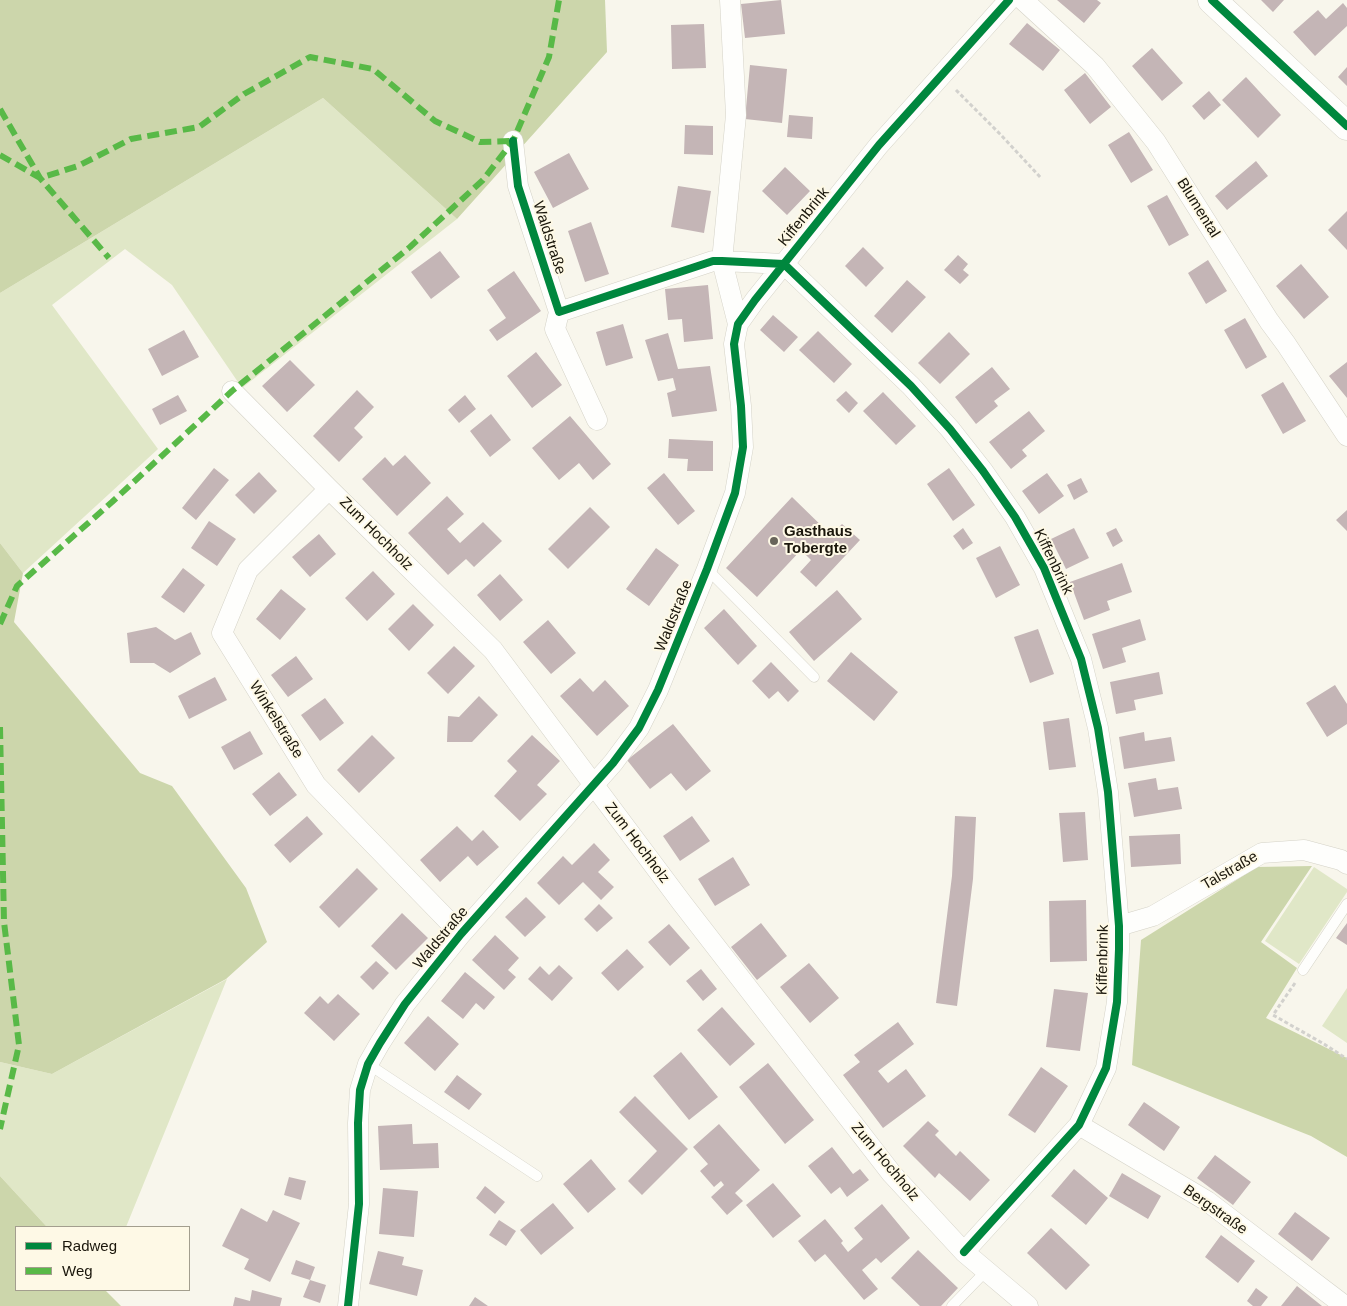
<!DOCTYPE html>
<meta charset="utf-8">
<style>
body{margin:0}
#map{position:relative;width:1347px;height:1306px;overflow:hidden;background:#f8f6ec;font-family:Arial,sans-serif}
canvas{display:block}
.legend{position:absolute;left:15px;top:1226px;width:175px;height:65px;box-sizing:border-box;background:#fef9e6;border:1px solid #a39e8e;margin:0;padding:6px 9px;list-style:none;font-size:15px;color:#1a160b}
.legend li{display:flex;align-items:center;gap:10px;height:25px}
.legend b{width:25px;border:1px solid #a39e8e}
</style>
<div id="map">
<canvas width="1347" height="1306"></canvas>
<ul class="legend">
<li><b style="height:6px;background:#00873e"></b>Radweg</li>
<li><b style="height:6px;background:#58b947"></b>Weg</li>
</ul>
</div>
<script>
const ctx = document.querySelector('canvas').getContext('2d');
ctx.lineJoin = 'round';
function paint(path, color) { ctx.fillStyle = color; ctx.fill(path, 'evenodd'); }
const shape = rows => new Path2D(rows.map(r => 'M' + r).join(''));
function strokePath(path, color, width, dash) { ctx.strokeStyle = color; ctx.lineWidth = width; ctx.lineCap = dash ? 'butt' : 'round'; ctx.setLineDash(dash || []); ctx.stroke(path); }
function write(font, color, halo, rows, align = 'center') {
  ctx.font = font + ' Arial,sans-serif'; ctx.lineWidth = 4; ctx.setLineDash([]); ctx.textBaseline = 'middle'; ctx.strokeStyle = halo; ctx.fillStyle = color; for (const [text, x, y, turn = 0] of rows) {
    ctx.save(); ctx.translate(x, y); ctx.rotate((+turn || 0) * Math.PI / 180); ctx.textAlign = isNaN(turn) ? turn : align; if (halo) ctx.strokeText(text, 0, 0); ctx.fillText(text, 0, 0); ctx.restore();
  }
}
paint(shape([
 [323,98,457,219,242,388,172,285,125,249,52,305,158,449,23,573,0,543,0,293],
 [1314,867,1347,889,1347,892,1299,964,1265,941],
 [227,979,126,1227,47,1227,0,1176,0,1062,52,1074],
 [1347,988,1347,1043,1322,1026]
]), '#e0e7c7');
paint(shape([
 [0,0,605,0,607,52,457,219,323,98,0,293],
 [0,543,23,573,14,622,140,773,172,786,246,888,267,942,226,979,52,1074,0,1062],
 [1312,866,1261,942,1297,968,1266,1018,1347,1058,1347,1157,1311,1136,1132,1065,1141,940,1257,867],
 [0,1176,47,1227,16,1227,16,1290,105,1290,121,1306,0,1306]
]), '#ccd6ab');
paint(shape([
 [781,0,785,34,745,38,741,4],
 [1057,0,1097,0,1101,3,1084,23],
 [1261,0,1284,0,1273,12],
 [1343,3,1347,8,1347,26,1315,56,1293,32,1318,10,1326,19],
 [1027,23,1060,50,1043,71,1009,44],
 [704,24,706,68,672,69,671,25],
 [1152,48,1183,83,1162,101,1132,66],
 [750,65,787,69,782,123,745,119],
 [1347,67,1347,86,1338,77],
 [1085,73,1111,107,1090,124,1064,90],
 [1246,77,1281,115,1258,138,1222,100],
 [1209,91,1221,105,1204,120,1192,106],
 [789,115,813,117,812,139,787,137],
 [685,125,713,126,713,155,684,154],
 [1129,132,1153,170,1131,183,1108,145],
 [569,153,589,189,553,208,534,172],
 [1256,161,1268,176,1227,210,1215,196],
 [785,167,810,191,787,215,762,191],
 [678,186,711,191,704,233,671,227],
 [1167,195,1189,235,1169,246,1147,206],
 [1347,211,1347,250,1328,230],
 [591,222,609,274,585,282,568,231],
 [863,247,884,268,866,287,845,266],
 [440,251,460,277,431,299,411,272],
 [958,255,968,264,963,270,969,275,960,284,944,270],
 [1208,260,1227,291,1206,304,1188,273],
 [1301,264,1329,297,1304,319,1276,286],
 [514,271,541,311,497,341,489,330,506,318,487,290],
 [907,280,926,297,892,333,874,316],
 [708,285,713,339,684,342,682,319,668,320,665,289],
 [773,315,798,337,784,352,760,330],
 [1245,318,1267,357,1246,369,1224,330],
 [623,324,633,358,606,366,596,332],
 [184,330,199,357,162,376,148,349],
 [818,331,852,364,834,383,799,350],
 [949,332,970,354,940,384,918,363],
 [668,333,678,369,710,366,717,411,672,417,667,393,676,390,673,378,658,381,645,340],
 [536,352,562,385,532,408,507,376],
 [290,360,315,385,287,412,262,386],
 [1347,362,1347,398,1329,376],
 [992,367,1010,389,994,401,998,406,976,424,955,397],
 [1283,382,1306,421,1283,434,1261,395],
 [357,390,374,407,354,428,363,437,339,462,313,436],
 [846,391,858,403,849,413,836,400],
 [883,392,916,426,896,445,863,411],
 [178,395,187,411,160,425,152,409],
 [465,395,476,409,459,423,448,410],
 [1029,411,1045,431,1022,450,1027,456,1011,469,989,442],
 [491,414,511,440,490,457,470,431],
 [570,416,611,464,593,480,579,463,559,480,532,448],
 [669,439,713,441,713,471,687,471,688,459,668,458],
 [405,455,431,483,397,516,362,479,385,457,393,466],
 [214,468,229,480,196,520,182,508],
 [949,468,975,505,953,521,927,484],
 [259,472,277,491,254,514,235,495],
 [664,473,695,511,678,525,647,488],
 [1047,473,1064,496,1039,514,1022,491],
 [1081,478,1088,492,1074,500,1067,485],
 [447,496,464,514,447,529,460,543,483,522,502,541,474,567,466,559,448,575,408,533],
 [792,497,831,535,842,524,860,540,816,587,800,572,811,560,801,550,757,597,726,568],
 [590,507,610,527,568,569,548,549],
 [1347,510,1347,531,1336,520],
 [209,521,236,539,217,566,191,548],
 [963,528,973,543,963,550,953,536],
 [1074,528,1089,558,1066,569,1051,539],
 [1116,528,1123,541,1113,547,1106,533],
 [319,534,336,554,310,577,292,557],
 [1000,546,1020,585,996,598,976,558],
 [656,548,679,565,649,606,626,589],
 [1122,563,1132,592,1107,601,1110,610,1084,620,1070,582],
 [183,568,205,585,184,613,161,597],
 [373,571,395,594,367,621,345,598],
 [500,574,523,600,500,621,477,595],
 [281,589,306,609,280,640,256,619],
 [837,590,862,619,814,661,789,632],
 [413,604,434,625,409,651,388,629],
 [724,609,757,646,738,665,704,628],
 [1140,619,1146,640,1122,648,1126,662,1103,669,1092,634],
 [548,620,576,653,551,674,523,642],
 [156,627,175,640,191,632,201,654,170,673,154,663,130,663,127,633],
 [1038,629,1054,674,1030,683,1014,637],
 [454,646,475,666,448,694,427,673],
 [851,652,898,692,874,721,827,681],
 [296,656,313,679,288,697,271,675],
 [771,662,799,691,788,702,778,691,769,699,752,681],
 [1159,672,1163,694,1134,700,1136,710,1116,714,1110,682],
 [215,677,227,700,189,719,178,696],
 [580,678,593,692,605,680,629,706,597,736,560,696],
 [1335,685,1347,704,1347,724,1327,737,1306,703],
 [479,696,498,715,472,742,447,742,448,716,459,717],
 [325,698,344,723,320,741,301,715],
 [1069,718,1076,767,1049,770,1043,722],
 [673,724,711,771,686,791,671,773,650,789,627,760],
 [250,731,263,754,234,770,221,747],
 [1144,732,1145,741,1171,737,1175,761,1124,769,1119,737],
 [372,735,395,758,359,793,337,770],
 [532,735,560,761,537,785,547,794,520,821,494,796,517,771,507,761],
 [279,772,297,795,270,816,252,794],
 [1156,778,1158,790,1178,787,1182,809,1134,817,1128,783],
 [1085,812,1088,860,1063,862,1059,813],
 [307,816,323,834,290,863,274,845],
 [692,816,710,841,680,861,663,836],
 [955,816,976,817,973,879,957,1006,936,1003,952,876],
 [457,826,472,841,483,830,499,847,477,866,468,856,440,882,420,860],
 [1180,834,1181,864,1131,867,1129,836],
 [594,843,610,860,598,872,614,887,601,900,583,882,559,905,537,883,563,856,572,865],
 [733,857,750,885,715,906,698,879],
 [357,868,378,889,339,928,319,907],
 [526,897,546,917,525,937,505,917],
 [1086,900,1087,961,1050,962,1049,901],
 [599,904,613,918,597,932,584,919],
 [402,913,428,938,396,970,371,946],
 [761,923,787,956,757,980,731,947],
 [1347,923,1347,945,1336,938],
 [669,924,690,948,670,966,648,942],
 [495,935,519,958,508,970,516,977,504,990,472,960],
 [627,949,644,967,618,991,601,973],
 [376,961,389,973,373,990,360,977],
 [809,963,839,998,810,1023,780,987],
 [559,965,573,978,552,1001,528,979,540,966,549,975],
 [701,969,717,989,703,1001,686,981],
 [465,972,495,997,484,1010,476,1003,463,1019,441,1001],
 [1054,989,1088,993,1080,1051,1046,1047],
 [338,994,360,1014,334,1041,304,1013,320,996,328,1004],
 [722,1007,755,1044,730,1066,697,1030],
 [428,1016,459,1044,435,1071,404,1043],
 [898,1022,914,1044,878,1071,888,1083,906,1069,926,1096,883,1128,843,1075,860,1062,854,1055],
 [681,1052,718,1097,689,1120,653,1076],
 [768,1063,814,1120,785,1144,739,1087],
 [1041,1067,1068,1086,1035,1133,1008,1115],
 [457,1075,482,1094,469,1110,444,1092],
 [635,1096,688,1149,642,1195,628,1181,657,1151,619,1112],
 [1144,1102,1180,1127,1164,1151,1128,1125],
 [928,1121,939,1131,935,1135,956,1156,960,1151,990,1180,970,1201,939,1173,935,1178,903,1146],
 [412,1124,413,1144,438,1143,439,1168,380,1170,378,1126],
 [719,1124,760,1170,735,1193,743,1201,727,1215,711,1197,724,1185,721,1181,714,1187,700,1171,708,1164,693,1147],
 [832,1147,853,1174,860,1169,869,1180,847,1197,840,1187,831,1194,808,1166],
 [1215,1155,1251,1182,1233,1205,1197,1178],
 [591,1159,616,1189,588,1213,563,1184],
 [1074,1169,1108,1198,1086,1225,1051,1196],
 [1122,1173,1161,1196,1148,1219,1109,1196],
 [289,1177,306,1181,301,1200,284,1195],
 [773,1183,801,1216,773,1238,746,1205],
 [485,1186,505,1202,495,1214,476,1198],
 [383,1188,418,1191,414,1237,379,1234],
 [553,1203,574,1228,541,1255,520,1230],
 [882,1204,910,1238,881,1263,876,1258,862,1270,878,1289,864,1300,825,1254,815,1262,798,1241,825,1219,843,1241,841,1243,848,1252,863,1239,854,1228],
 [241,1208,267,1222,273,1210,300,1223,270,1282,244,1269,249,1259,222,1246],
 [1295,1212,1330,1238,1312,1261,1278,1234],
 [499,1220,516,1231,506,1246,489,1235],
 [1051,1228,1090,1265,1066,1290,1027,1253],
 [1221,1235,1255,1261,1238,1283,1205,1257],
 [918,1250,958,1288,941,1306,920,1306,891,1278],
 [378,1251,404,1257,402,1265,423,1270,417,1296,369,1284],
 [296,1260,315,1267,310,1280,291,1274],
 [310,1280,326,1285,320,1303,303,1297],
 [1297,1286,1322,1306,1281,1306],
 [1256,1288,1268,1297,1261,1306,1253,1306,1247,1301],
 [252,1290,282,1298,280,1306,233,1306,235,1297,250,1301],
 [475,1297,488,1306,469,1306]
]), '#c4b5b6');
const service = shape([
 [707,569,814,677],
 [1303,970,1347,904],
 [368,1064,537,1176],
 [952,1306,986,1271]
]);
const minor = shape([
 [730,0,736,115,722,261,738,324],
 [1023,0,1095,66,1156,142,1269,321,1286,344,1347,436],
 [513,141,518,186,559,312,713,261,722,261,784,264],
 [784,264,911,386,950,429,983,471,1015,517,1044,568,1081,659,1098,728,1108,792,1119,926,1119,949,1117,1002,1106,1068,1079,1125,964,1252],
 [559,312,555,329,597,420],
 [232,391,329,489,493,650,682,903,892,1174,964,1252,1028,1306],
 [329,489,248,570,222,633,316,785,461,934],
 [1119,926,1153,916,1262,853,1304,850,1341,860,1347,864],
 [1079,1125,1207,1201,1345,1306],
 [348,1306,359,1204,358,1123,360,1090,368,1064,380,1043,405,1004,461,934,613,763,639,728,658,690,707,569,735,493,743,447,741,406,734,344,738,324,755,300,879,145,1009,0]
]);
const primary = shape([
 [1212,0,1347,126]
]);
strokePath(service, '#d4d2c7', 11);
strokePath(minor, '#d4d2c7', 21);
strokePath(primary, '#d4d2c7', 29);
strokePath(shape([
 [956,90,1001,135,1041,178],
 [1295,983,1273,1015,1324,1044,1347,1059]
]), '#d2d1cd', 3, [4, 2.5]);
strokePath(service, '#fefefc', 10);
strokePath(minor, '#fefefc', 20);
strokePath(primary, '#fefefc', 28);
strokePath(shape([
 [0,109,40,178,109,258],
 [0,155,40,178,78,166,131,139,199,127,244,94,310,57,373,69,435,121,480,142,513,141],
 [0,624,17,586,112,502,232,391,410,247,483,180,513,141,549,57,559,0],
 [0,727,4,922,19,1045,0,1129]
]), '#58b947', 6, [12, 6]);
strokePath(shape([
 [1212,0,1347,126],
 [513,141,518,186,559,312,713,261,722,261,784,264],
 [784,264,911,386,950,429,983,471,1015,517,1044,568,1081,659,1098,728,1108,792,1119,926,1119,949,1117,1002,1106,1068,1079,1125,964,1252],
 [348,1306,359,1204,358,1123,360,1090,368,1064,380,1043,405,1004,461,934,613,763,639,728,658,690,707,569,735,493,743,447,741,406,734,344,738,324,755,300,879,145,1009,0]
]), '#00873e', 8);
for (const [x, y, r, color] of [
 [774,541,5,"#68645a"]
]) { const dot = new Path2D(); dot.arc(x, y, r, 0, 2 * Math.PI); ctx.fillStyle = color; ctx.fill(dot); strokePath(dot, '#fef9e6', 2); }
write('15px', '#1a160b', '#fef9e6', [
 ["Blumental",1198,208,58],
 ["Kiffenbrink",804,217,-51],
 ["Waldstraße",549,238,72],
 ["Zum Hochholz",376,534,45],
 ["Kiffenbrink",1053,562,64],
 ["Waldstraße",674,616,-68],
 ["Winkelstraße",276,720,58],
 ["Zum Hochholz",637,843,53],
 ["Talstraße",1230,871,-30],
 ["Waldstraße",441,938,-50],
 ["Kiffenbrink",1103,960,-89],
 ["Zum Hochholz",885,1162,50],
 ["Bergstraße",1215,1210,35]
]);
write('bold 15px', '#1a160b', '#fef9e6', [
 ["Gasthaus",784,532],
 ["Tobergte",784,549]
], 'left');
</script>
